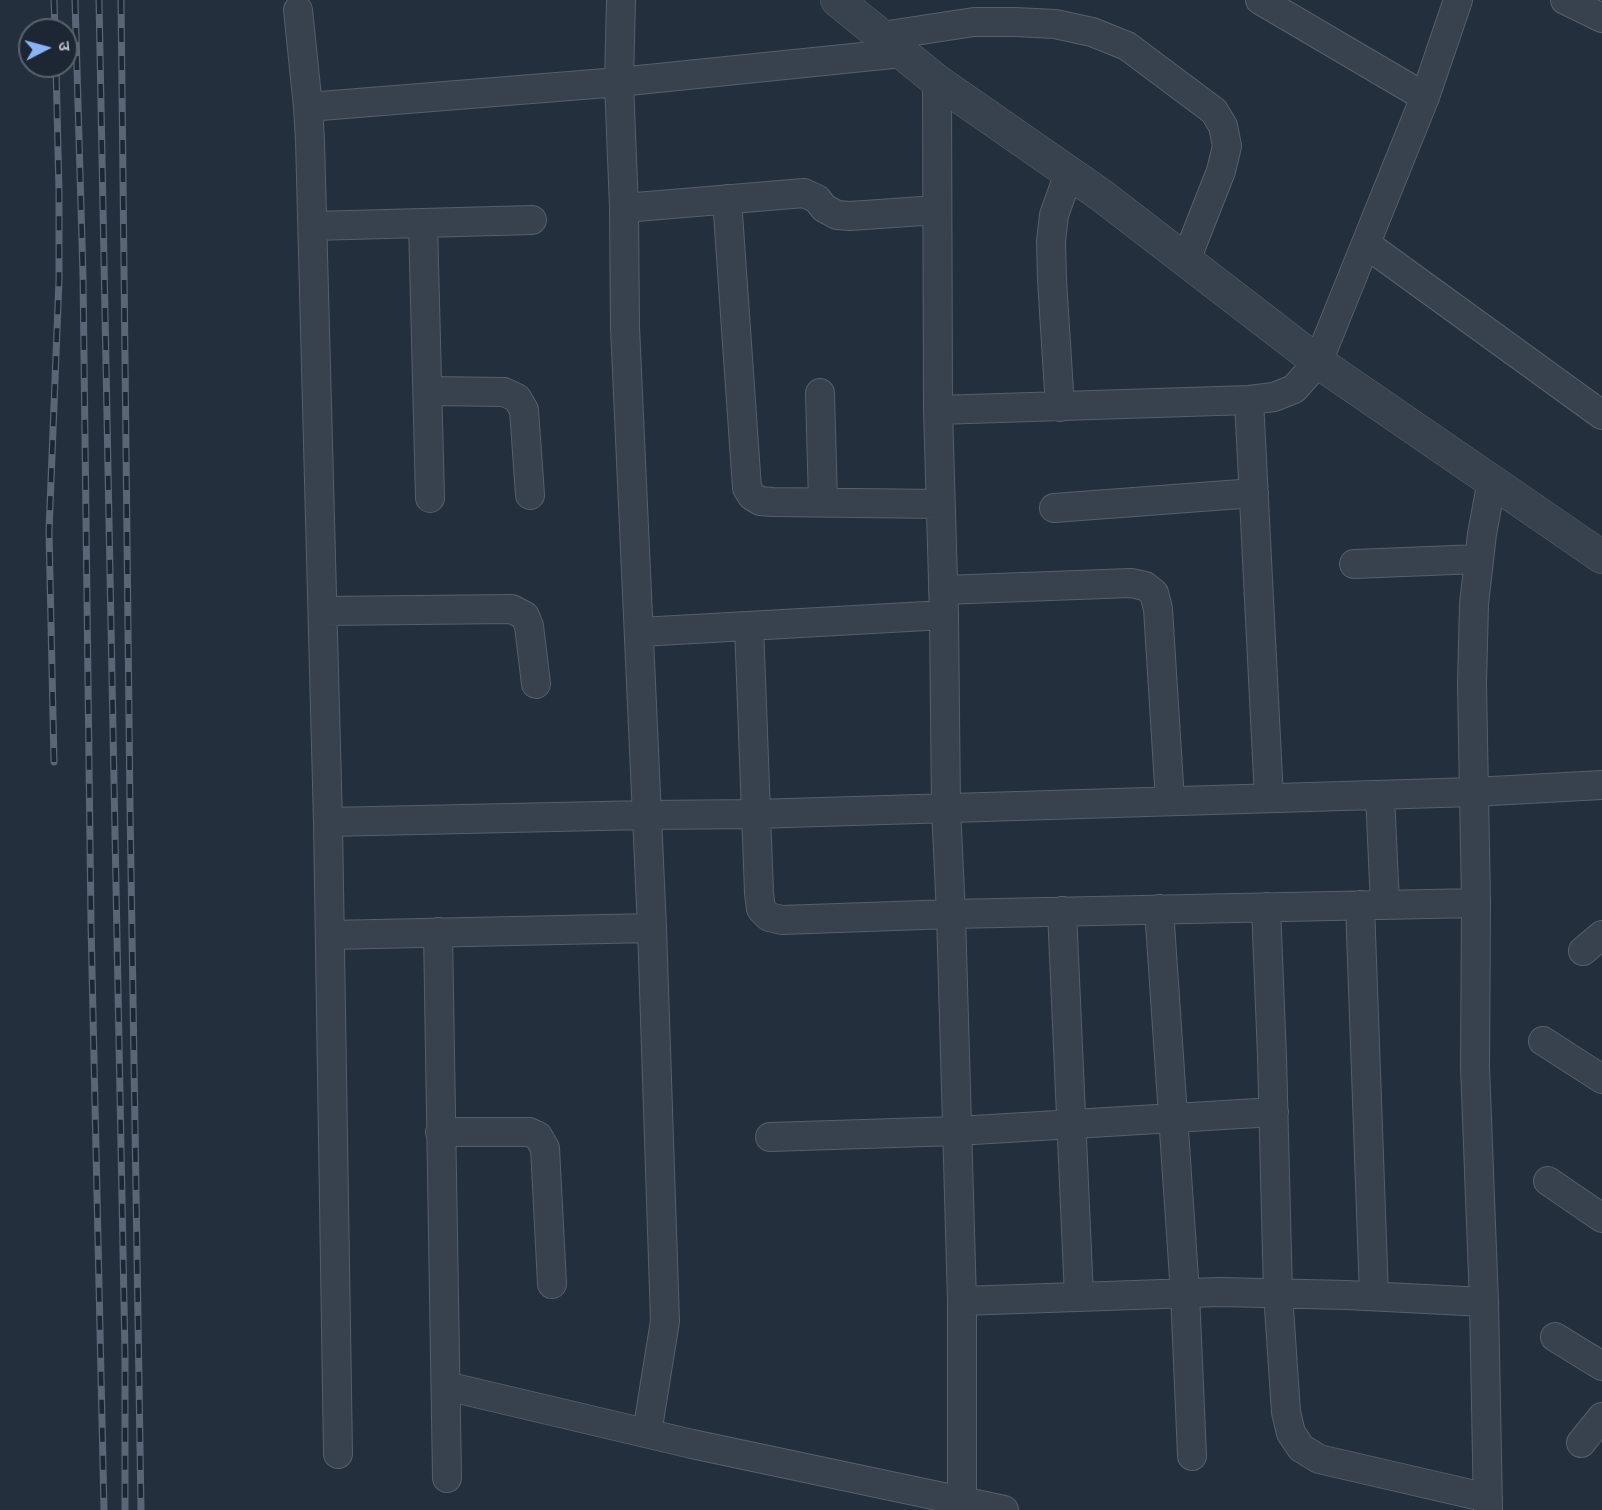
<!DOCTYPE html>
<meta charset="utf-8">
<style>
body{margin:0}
#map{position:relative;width:1602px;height:1510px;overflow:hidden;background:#242f3e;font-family:"DejaVu Sans","Noto Sans Devanagari",sans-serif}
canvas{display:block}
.north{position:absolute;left:18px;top:18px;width:60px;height:60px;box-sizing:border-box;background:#1d2633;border:2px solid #59626f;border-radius:50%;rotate:84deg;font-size:16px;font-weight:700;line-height:24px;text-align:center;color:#b4bcc9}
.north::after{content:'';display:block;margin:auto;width:21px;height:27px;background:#8ab4f8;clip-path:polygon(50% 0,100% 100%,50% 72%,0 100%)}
</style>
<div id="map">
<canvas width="1602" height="1510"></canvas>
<div class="north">उ</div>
</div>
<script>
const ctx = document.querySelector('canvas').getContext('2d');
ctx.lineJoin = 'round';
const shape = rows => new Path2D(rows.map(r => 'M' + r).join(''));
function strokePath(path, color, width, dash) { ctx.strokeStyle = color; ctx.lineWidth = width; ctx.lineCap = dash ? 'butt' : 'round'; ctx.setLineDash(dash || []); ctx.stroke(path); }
const minor = shape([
 [621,0,619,82,624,208,625,327,652,928,665,1321,647,1433],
 [1260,0,1425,97],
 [1565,0,1602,18],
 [298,10,308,107],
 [882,36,974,22,1015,22,1055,24,1092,32,1127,46,1214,111,1223,126,1227,146,1221,171,1186,260],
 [937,81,938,410,944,615,946,808,951,914,962,1301,962,1501],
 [727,199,747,488,752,496,760,501,772,502,940,504],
 [624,208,804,193,817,199,824,208,837,215,850,216,937,210],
 [423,223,430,498],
 [313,226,532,220],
 [1366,244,1602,415],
 [428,391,504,392,517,398,524,410,530,495],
 [820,393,823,502],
 [1249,400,1269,798],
 [1060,407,1052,280,1051,241,1054,215,1069,173],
 [938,410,1249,400,1274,397,1294,389,1318,362,1425,97,1458,0],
 [1054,508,1254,493],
 [1354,564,1479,559],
 [943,590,1131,583,1145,586,1154,593,1158,609,1170,801],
 [323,611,512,609,525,616,529,626,536,684],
 [749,626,759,893,761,909,769,917,782,920,951,914,1476,903],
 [640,632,944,615],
 [1380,795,1385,904],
 [328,822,646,815,756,814,1473,792,1602,785],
 [1360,905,1374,1296],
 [1266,907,1272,1057,1278,1293,1286,1412,1291,1433,1301,1448,1319,1459,1488,1498],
 [1159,909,1185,1293,1192,1456],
 [1062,911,1079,1297],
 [438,932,447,1478],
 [330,935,652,928],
 [1583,951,1602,935],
 [1543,1041,1602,1079],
 [440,1132,529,1132,538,1136,545,1148,552,1284],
 [770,1137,957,1131,1274,1112],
 [1548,1181,1602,1218],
 [962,1301,1220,1292,1347,1295,1484,1302],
 [1555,1337,1602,1366],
 [446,1386,692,1444,1004,1510],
 [1581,1443,1602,1417],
 [338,1454,328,822,310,140,308,107,619,82,902,53],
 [1488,1510,1484,1302,1475,1067,1476,903,1472,684,1474,604,1482,534,1492,480]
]);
const tertiary = shape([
 [837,0,937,81,1101,195,1318,362,1602,557]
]);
strokePath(minor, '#565f6c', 30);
strokePath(tertiary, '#565f6c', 34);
strokePath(minor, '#38414e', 28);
strokePath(tertiary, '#38414e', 33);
const rail = shape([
 [54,0,55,30],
 [75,0,83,276,91,924,104,1510],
 [99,0,125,1354,125,1510],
 [121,0,130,806,141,1510],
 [54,762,49,531,59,280,59,192,56,66]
]);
strokePath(rail, '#5a6575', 7);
strokePath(rail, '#1d2633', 4.5, [14]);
</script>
